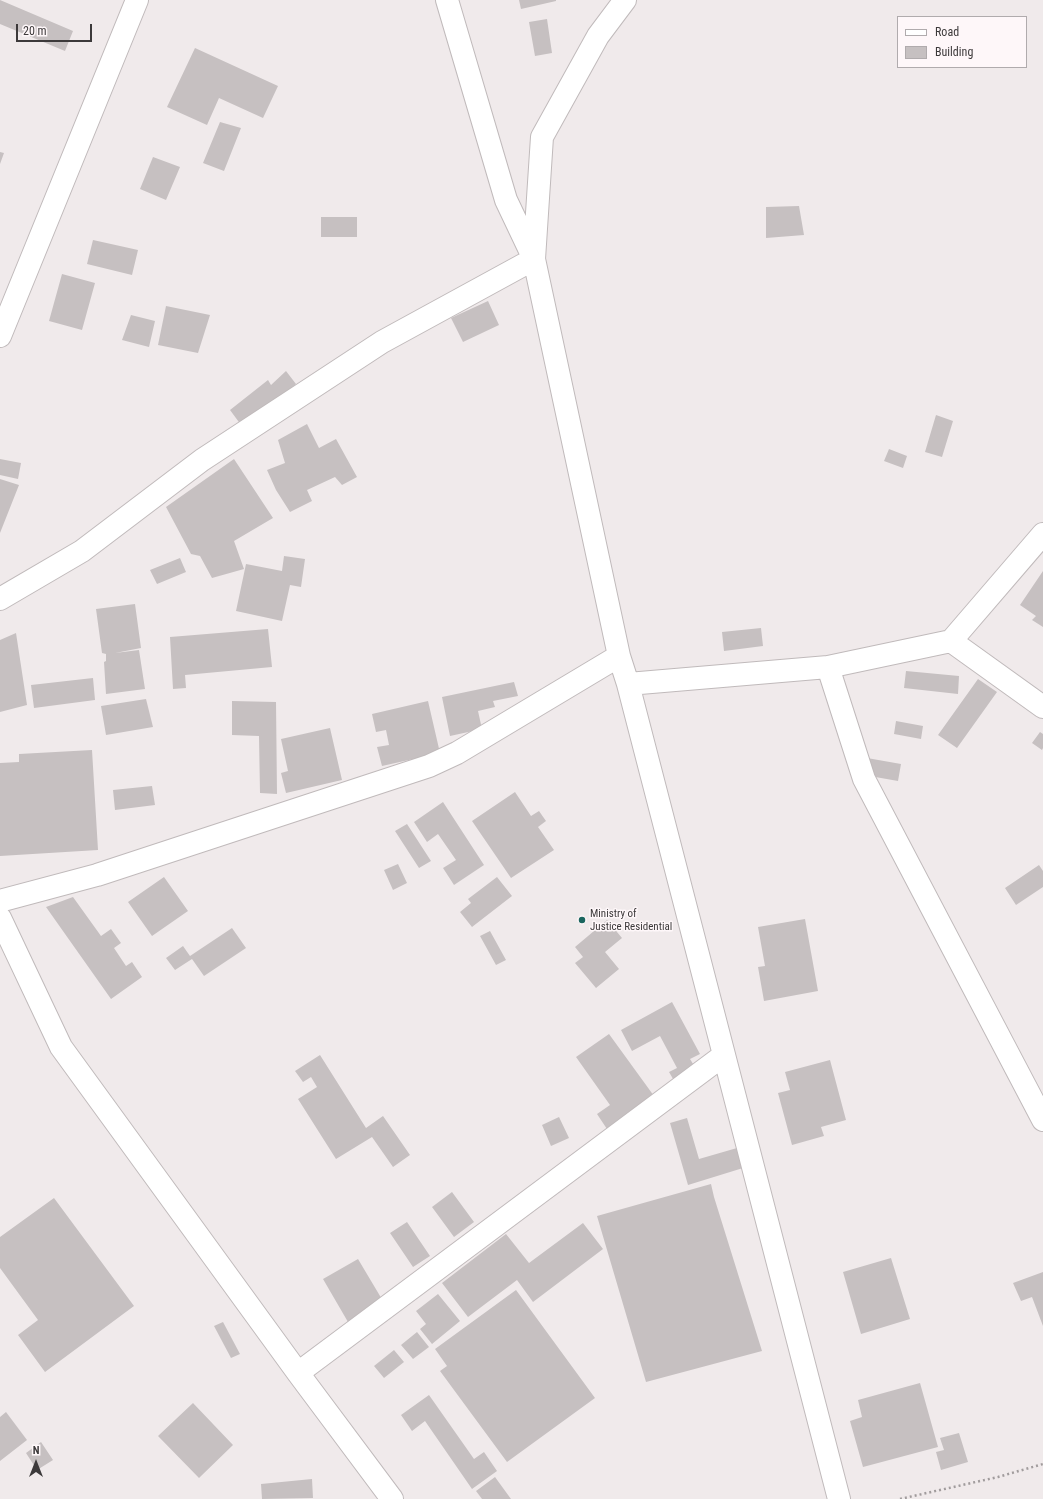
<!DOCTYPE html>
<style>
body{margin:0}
#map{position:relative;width:1043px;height:1499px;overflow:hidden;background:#f0eaeb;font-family:"Roboto Condensed",sans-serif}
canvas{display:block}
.legend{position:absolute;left:897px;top:16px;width:130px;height:52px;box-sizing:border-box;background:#fef7f9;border:1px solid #b0abad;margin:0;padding:5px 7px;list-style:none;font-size:12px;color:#3c393a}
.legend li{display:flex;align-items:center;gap:8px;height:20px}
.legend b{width:20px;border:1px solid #b0abad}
.north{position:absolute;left:16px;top:1443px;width:40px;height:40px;-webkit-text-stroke:3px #fef7f9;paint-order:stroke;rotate:0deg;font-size:11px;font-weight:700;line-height:16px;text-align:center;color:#3c393a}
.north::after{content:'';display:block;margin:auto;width:14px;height:18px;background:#3c393a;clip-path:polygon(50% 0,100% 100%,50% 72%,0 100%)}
.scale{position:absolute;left:16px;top:24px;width:76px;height:18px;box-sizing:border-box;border:2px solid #3c393a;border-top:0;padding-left:5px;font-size:12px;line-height:14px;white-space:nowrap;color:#3c393a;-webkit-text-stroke:3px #fef7f9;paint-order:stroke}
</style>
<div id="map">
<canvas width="1043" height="1499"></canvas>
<ul class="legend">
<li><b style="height:5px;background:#fff"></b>Road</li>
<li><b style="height:11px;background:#c6c0c1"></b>Building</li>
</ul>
<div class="north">N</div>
<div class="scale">20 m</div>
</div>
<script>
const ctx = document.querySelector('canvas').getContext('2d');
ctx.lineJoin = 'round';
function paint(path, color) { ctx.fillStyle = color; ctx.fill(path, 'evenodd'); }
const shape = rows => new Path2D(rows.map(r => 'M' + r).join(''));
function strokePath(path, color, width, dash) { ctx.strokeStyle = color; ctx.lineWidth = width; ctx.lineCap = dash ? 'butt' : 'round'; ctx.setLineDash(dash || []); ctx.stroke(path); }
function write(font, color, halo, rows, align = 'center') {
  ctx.font = font + ' "Roboto Condensed",sans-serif'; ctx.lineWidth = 3; ctx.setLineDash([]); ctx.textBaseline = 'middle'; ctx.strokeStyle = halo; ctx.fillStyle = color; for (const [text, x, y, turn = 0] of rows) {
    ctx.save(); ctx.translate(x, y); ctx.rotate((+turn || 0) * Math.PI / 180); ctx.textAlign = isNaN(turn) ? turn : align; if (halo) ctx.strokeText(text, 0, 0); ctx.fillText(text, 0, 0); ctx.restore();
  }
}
paint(shape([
 [0,0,73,31,65,51,0,24],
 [519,0,556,0,556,1,521,9],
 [547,19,552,53,535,56,529,22],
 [195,48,278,86,263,118,219,98,207,125,167,107],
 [220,122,241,128,224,171,203,163],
 [0,152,4,153,0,164],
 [153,157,180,167,166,200,140,189],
 [799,206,804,235,766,238,766,207],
 [321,217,357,217,357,237,321,237],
 [93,240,138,250,132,275,87,264],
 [62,274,95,283,82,330,49,321],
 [488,301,499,325,463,342,451,318],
 [166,306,210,315,198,353,158,345],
 [131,315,155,321,149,347,122,340],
 [286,371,296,384,244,429,230,410,268,380,271,385],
 [936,415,953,421,942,457,925,452],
 [307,424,319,448,336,439,357,477,342,485,335,477,307,490,312,501,290,512,276,490,267,470,285,463,278,440],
 [889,449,907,456,903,468,884,461],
 [0,459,21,463,18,479,0,475],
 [234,459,273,518,234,541,244,569,212,578,200,556,191,554,166,507],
 [0,479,19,485,0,533],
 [284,556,305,559,301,587,290,585,282,621,236,611,246,564,282,571],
 [180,558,186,572,157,584,150,570],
 [1043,571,1043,627,1032,620,1036,616,1020,605],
 [135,604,141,648,115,653,139,650,145,689,106,694,104,662,106,661,106,654,102,653,96,609],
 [761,628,763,646,724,651,722,632],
 [268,629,272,667,185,675,186,688,173,689,170,637],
 [16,633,27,705,0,712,0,640],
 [906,671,959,676,958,694,904,688],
 [93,678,95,700,34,708,31,685],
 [978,679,997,692,957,748,938,735],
 [514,682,518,696,493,701,495,707,478,711,482,729,450,736,442,697],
 [146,699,153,727,106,735,101,706],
 [232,701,276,702,277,794,260,793,259,736,232,735],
 [428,701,440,753,382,766,377,747,389,745,386,730,376,732,372,714],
 [896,721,923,726,921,739,894,734],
 [330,728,342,780,286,793,281,773,288,771,281,739],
 [1040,732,1043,734,1043,748,1042,750,1032,743],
 [92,750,98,850,0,856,0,763,19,762,19,754],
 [867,758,901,764,898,781,864,775],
 [152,786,155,805,115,810,113,790],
 [515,792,531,816,539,811,546,821,538,827,554,850,511,878,472,821],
 [443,802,484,865,454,885,443,868,456,860,438,834,427,842,414,822],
 [407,824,431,861,419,868,395,831],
 [398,864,407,883,393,890,384,870],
 [1039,865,1043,871,1043,887,1016,905,1005,888],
 [164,877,188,911,152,936,128,902],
 [497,877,512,896,472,927,460,912,471,903,468,899],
 [73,897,101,936,111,929,121,943,114,948,126,966,132,962,142,977,111,999,46,907],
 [805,919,818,991,764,1001,758,967,765,966,758,927],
 [607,920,622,938,605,952,619,969,596,988,575,963,583,957,575,947],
 [232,928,246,948,204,976,192,959,175,970,166,958,183,946,190,956],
 [490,931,506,960,496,965,480,936],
 [672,1002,700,1054,690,1059,698,1072,676,1084,669,1072,677,1068,660,1036,632,1051,621,1030],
 [609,1034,654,1096,607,1129,597,1114,610,1105,576,1057],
 [320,1055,366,1128,383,1116,410,1155,393,1167,372,1137,336,1159,298,1099,317,1087,311,1077,303,1082,295,1071],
 [830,1060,846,1120,821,1127,824,1136,792,1145,778,1093,790,1090,785,1072],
 [559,1117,569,1138,551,1146,542,1125],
 [687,1118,699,1159,737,1148,743,1168,688,1185,670,1123],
 [711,1184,714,1197,762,1351,646,1382,597,1216],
 [452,1192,474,1222,454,1237,432,1207],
 [54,1198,134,1306,45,1372,18,1335,38,1320,0,1268,0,1237],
 [407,1222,430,1256,413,1267,390,1233],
 [583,1223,603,1249,533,1302,517,1280,468,1317,442,1283,506,1234,529,1263],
 [891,1258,910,1319,861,1334,843,1272],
 [358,1259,383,1301,348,1322,323,1279],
 [1043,1272,1043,1326,1032,1297,1021,1301,1013,1283],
 [516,1290,595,1398,507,1462,440,1371,447,1366,435,1349],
 [438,1294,460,1321,432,1344,420,1329,426,1324,416,1311],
 [223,1322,240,1354,231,1358,214,1326],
 [417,1332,429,1347,413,1359,401,1345],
 [394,1350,404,1362,384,1378,374,1366],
 [920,1383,938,1447,863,1467,850,1421,862,1417,858,1400],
 [429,1395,474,1459,484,1452,497,1471,472,1489,425,1421,412,1431,401,1415],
 [193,1403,233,1445,199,1478,158,1436],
 [6,1412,27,1440,0,1461,0,1417],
 [959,1433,968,1462,941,1470,936,1452,944,1450,940,1438],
 [41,1442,53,1460,37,1470,26,1453],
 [495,1477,511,1499,482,1499,476,1491],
 [312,1479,313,1498,262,1499,261,1484]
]), '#c6c0c1');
const minor = shape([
 [625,0,598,36,542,137,534,259,619,656,628,684,839,1499],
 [0,599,82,551,202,460,382,342,534,259,506,200,447,0],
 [951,641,1043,707],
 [828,667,864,779,1043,1120],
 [628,684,828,667,951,641,1043,534],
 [0,901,97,875,429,766,457,753,619,656],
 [0,918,61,1047,298,1373,392,1499],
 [298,1373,724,1055]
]);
const major = shape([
 [0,336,137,0]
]);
strokePath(minor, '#c0babb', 24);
strokePath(major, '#c0babb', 24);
strokePath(shape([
 [900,1499,998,1477,1043,1464]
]), '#a19c9d', 2.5, [2, 3]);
strokePath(minor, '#fff', 22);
strokePath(major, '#fff', 22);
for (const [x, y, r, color] of [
 [582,920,4,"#1a655e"]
]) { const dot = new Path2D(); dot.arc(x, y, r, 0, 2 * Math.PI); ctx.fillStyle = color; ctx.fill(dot); strokePath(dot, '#fef7f9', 1.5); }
write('11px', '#3c393a', '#fef7f9', [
 ["Ministry of",590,914],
 ["Justice Residential",590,927]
], 'left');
</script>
